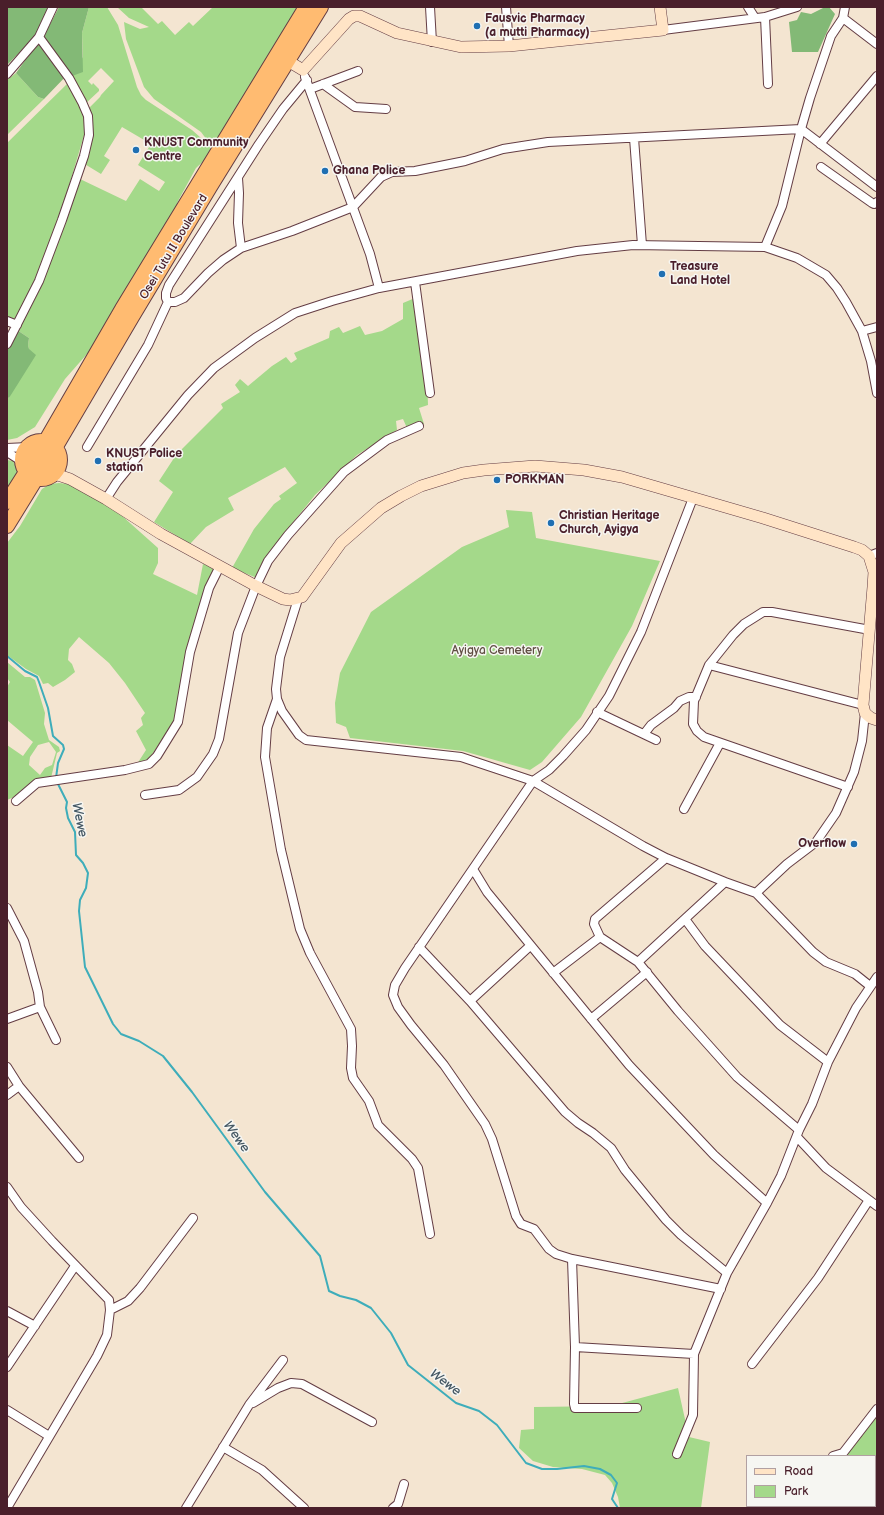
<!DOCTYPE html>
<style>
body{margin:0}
#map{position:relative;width:884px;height:1515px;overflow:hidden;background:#f4e5d1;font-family:"Balsamiq Sans",sans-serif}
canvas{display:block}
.frame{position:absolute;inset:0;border:8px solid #4a1f2b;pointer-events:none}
.legend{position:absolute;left:746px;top:1455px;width:130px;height:52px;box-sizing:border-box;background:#f6f6f2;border:1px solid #b1a0a2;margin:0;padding:5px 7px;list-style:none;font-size:12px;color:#4a1f2b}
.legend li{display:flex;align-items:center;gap:8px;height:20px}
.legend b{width:20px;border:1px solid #b1a0a2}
</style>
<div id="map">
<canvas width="884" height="1515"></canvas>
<div class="frame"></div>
<ul class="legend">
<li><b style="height:5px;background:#ffe4c6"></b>Road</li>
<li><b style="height:11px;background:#a4d98a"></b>Park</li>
</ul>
</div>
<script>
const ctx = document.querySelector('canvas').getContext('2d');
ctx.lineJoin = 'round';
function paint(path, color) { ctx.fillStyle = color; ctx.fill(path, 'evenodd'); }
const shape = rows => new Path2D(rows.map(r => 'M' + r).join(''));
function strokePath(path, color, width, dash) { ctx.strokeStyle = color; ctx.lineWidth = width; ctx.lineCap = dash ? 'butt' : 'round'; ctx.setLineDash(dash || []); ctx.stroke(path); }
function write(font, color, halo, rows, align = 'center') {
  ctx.font = font + ' "Balsamiq Sans",sans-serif'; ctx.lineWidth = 3; ctx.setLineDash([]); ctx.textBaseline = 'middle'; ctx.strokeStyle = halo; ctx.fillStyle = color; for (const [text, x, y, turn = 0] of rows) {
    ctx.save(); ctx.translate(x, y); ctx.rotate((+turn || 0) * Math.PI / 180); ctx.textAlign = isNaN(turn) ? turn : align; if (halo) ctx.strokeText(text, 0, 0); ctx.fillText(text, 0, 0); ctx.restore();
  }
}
paint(shape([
 [89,7,107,7,118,25,137,87,141,95,146,100,192,130,210,146,211,151,208,157,196,168,178,201,173,217,94,346,65,379,35,427,17,438,7,440,7,397,9,398,29,349,28,345,29,338,17,330,51,260,80,179,126,201,140,179,159,191,165,182,138,165,151,144,122,127,104,156,110,160,101,174,83,163,88,109,100,97,101,95,114,81,101,68,88,81,92,85,93,83,99,89,99,91,85,104,72,76,83,57,82,33],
 [117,7,141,7,158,24,162,21,175,35,189,22,193,26,213,7,300,7,217,141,213,142,207,140,201,132,154,99,144,87,126,39,124,22,140,29,149,27,129,18],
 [16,73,38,97,44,99,7,135,7,80],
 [68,83,73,89,83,112,86,125,85,132,61,213,45,257,19,315,16,318,11,320,7,318,7,143],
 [415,298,427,378,428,405,419,408,424,424,407,428,403,419,396,421,397,430,357,455,315,495,279,540,257,578,232,568,254,529,274,504,281,499,279,496,297,483,285,467,228,498,234,510,206,527,190,544,154,522,173,492,159,481,176,455,223,408,221,404,240,392,235,385,240,379,248,386,272,366,286,357,291,363,297,359,294,353,329,338,330,331,339,327,343,333,360,326,365,335,382,331,403,319,403,303],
 [7,460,13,461,18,470,7,491],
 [59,483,68,484,81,489,121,515,158,548,158,563,153,574,197,595,203,564,215,569,176,718,147,762,137,764,146,750,136,731,143,725,141,718,145,713,125,683,109,663,79,637,69,649,68,660,72,664,75,672,65,680,53,687,48,683,43,684,39,676,26,669,7,655,7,543,20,526,42,489,50,484],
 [506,510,532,512,536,538,660,561,632,626,581,717,542,762,530,770,463,751,350,738,346,727,336,723,335,703,340,673,371,612,462,547,509,527],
 [7,662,25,677,30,677,35,680,45,713,44,724,49,740,59,747,60,751,57,753,51,778,23,793,7,800,7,745,23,756,33,742,7,720,7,687,10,682,7,678],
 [49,742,56,752,52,765,45,768,40,775,29,765,30,757,38,745],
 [678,1388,689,1437,710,1442,701,1508,620,1508,618,1497,612,1483,605,1475,582,1469,553,1467,533,1461,519,1448,521,1430,534,1429,534,1407,611,1406],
 [877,1410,877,1508,805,1508,806,1506,875,1506,875,1456,846,1456]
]), '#a4d98a');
paint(shape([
 [7,7,50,7,36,36,7,65],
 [59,7,89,7,82,33,83,72,72,76,69,73,44,99,38,97,16,73,47,30],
 [825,7,829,7,835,14,818,52,792,52,789,22,797,20,801,12,811,14],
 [17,330,29,338,28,345,29,349,36,355,9,398,7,397,7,349]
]), '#83b976');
strokePath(shape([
 [7,656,25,671,37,677,39,682,48,708,53,736,63,745,64,749,58,763,56,778],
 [57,782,67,802,66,808,68,818,75,832,76,855,83,863,88,873,86,888,80,900,79,911,85,967,113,1024,121,1034,139,1041,163,1056,192,1092,265,1192,320,1256,329,1291,340,1296,356,1300,371,1308,391,1333,408,1365,456,1403,479,1411,497,1425,526,1463,542,1469,557,1469,584,1466,600,1469,611,1475,617,1483,612,1499,618,1508]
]), '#3eadba', 2);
const street = shape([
 [430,7,432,42],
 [506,7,509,46],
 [748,7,755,18],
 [765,17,768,84],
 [843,18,877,44],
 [663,30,765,17,797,7],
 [7,74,39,37,53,7],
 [305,77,370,254,379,288],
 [323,84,355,107,386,109],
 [310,89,358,71],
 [634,138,642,245],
 [820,144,877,76],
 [821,167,872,203,874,204,877,202],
 [238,178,239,193,238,223,241,248],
 [765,247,782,206,801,129,810,98,831,36,843,18,845,7],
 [415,282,430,393],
 [168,302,175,302,184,298,208,273,223,260,241,248,292,231,353,207,381,177,392,172,415,171,465,161,503,149,548,142,801,129,877,187],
 [7,321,17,325],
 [862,331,877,327],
 [7,344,39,281,62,220,84,156,89,135,88,116,82,102,69,78,39,37],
 [87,447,148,345,168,302,166,298,166,293,169,285,259,144,283,109,307,80],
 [7,448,28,447],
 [7,452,18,459,22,465],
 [693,498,641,632,609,696,586,730,563,756,549,770,533,781,405,968,395,985,393,995,398,1007,411,1025,444,1065,485,1124,492,1139,516,1216,521,1224,534,1229,549,1249,556,1254,572,1259,721,1289],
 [106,499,117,482,188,395,214,368,255,338,295,313,332,301,379,288,577,251,633,245,765,247,797,258,826,275,837,288,846,302,862,331,871,361,877,393],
 [869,556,877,553],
 [298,599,280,657,276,689,277,699,282,711,299,735,306,740,461,757,533,781,643,846,666,858,725,882,756,893,813,952,826,962,855,974,870,986],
 [709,665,863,705],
 [277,699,267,728,265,757,281,850,300,929,310,953,351,1029,352,1046,351,1068,353,1078,369,1101,378,1125,412,1159,418,1168,430,1234],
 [597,712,656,740],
 [644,734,651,725,674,708,680,701,689,697,696,697],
 [848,787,704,737,697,731,693,724,694,701,709,665,733,635,744,624,763,612,772,612,870,630],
 [145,795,179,790,197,777,213,754,219,739,238,633,256,586,268,561,288,535,344,472,387,440,419,426],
 [16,801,37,783,125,770,149,764,157,756,178,722,190,652,209,588,220,566],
 [684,809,720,743],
 [666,858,595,919,594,924,600,937,638,962,678,1011,737,1077,799,1130],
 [473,869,487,892,629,1065,714,1155,767,1203],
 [756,893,787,864,816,842,836,813,854,772,862,741,865,713],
 [7,908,24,941,38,992,40,1007,56,1040],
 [685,919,705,946,780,1025,828,1062],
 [419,947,470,1001,565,1112,578,1123,593,1133,611,1148,625,1170,666,1220,681,1235,727,1273],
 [638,962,725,882],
 [553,973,600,937],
 [470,1001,530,946],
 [7,1019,40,1007],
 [591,1019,647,972],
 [7,1067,19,1086,79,1158],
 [7,1095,19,1086],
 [7,1187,21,1207,52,1241,109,1300,110,1310,107,1335,97,1356,7,1508],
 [869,1200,877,1206],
 [572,1259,575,1347,574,1404,575,1408,637,1408],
 [110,1310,128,1301,140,1288,193,1218],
 [7,1311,35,1326],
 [575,1347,694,1354,727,1273,767,1203,781,1176,799,1130,812,1104,828,1062,856,1008,877,977],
 [752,1364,818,1278,869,1200,826,1168,797,1137],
 [7,1367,75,1266],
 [253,1403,278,1388,291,1383,302,1384,372,1422],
 [7,1410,49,1436],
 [223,1447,262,1470,304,1508],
 [677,1454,693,1415,694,1354],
 [833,1456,843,1453,877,1409],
 [186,1508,249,1405,283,1360],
 [393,1508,398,1504,404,1484]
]);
const secondary = shape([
 [288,61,303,70,349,19,354,16,360,16,397,33,461,47,509,46,663,30,660,7],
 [52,476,58,475,70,479,106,499,161,534,256,586,283,599,290,600,302,597,341,543,381,508,401,496,421,486,463,473,484,470,535,466,584,470,622,477,763,518,854,547,862,550,869,556,874,572,873,587,863,705,865,713,871,718,877,720]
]);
const highway = shape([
 '22 460a19 19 0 1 1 38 0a19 19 0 1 1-38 0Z',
 [7,502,45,442,122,309,306,7],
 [7,526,55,448,132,317,210,187,321,7]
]);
strokePath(street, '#643d44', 10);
strokePath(secondary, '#643d44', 12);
strokePath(highway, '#643d44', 16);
strokePath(street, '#fff', 8);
strokePath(secondary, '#ffe4c6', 11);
strokePath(highway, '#ffbb71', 14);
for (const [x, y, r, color] of [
 [477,26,4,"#1f6fb2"],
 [136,150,4,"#1f6fb2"],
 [325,171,4,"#1f6fb2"],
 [662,274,4,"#1f6fb2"],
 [98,461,4,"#1f6fb2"],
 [497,480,4,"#1f6fb2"],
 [551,523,4,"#1f6fb2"],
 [854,844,4,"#1f6fb2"]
]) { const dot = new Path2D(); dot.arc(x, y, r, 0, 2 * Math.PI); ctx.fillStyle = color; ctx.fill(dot); strokePath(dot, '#f6f6f2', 1.5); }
write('bold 12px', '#4a1f2b', '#f6f6f2', [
 ["Fausvic Pharmacy",485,19],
 ["(a mutti Pharmacy)",485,33],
 ["KNUST Community",144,143],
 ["Centre",144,157],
 ["Ghana Police",333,171],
 ["Treasure",670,267],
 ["Land Hotel",670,281],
 ["KNUST Police",106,454],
 ["station",106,468],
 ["PORKMAN",505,480],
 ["Christian Heritage",559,516],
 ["Church, Ayigya",559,530],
 ["Overflow",846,844,"right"]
], 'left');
write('12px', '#4a1f2b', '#f6f6f2', [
 ["Osei Tutu II Boulevard",174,247,-59]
]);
write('12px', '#604e43', '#f6f6f2', [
 ["Ayigya Cemetery",497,651]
]);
write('italic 13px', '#455864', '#f6f6f2', [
 ["Wewe",79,820,78],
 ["Wewe",236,1137,54],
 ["Wewe",445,1383,37]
]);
</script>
